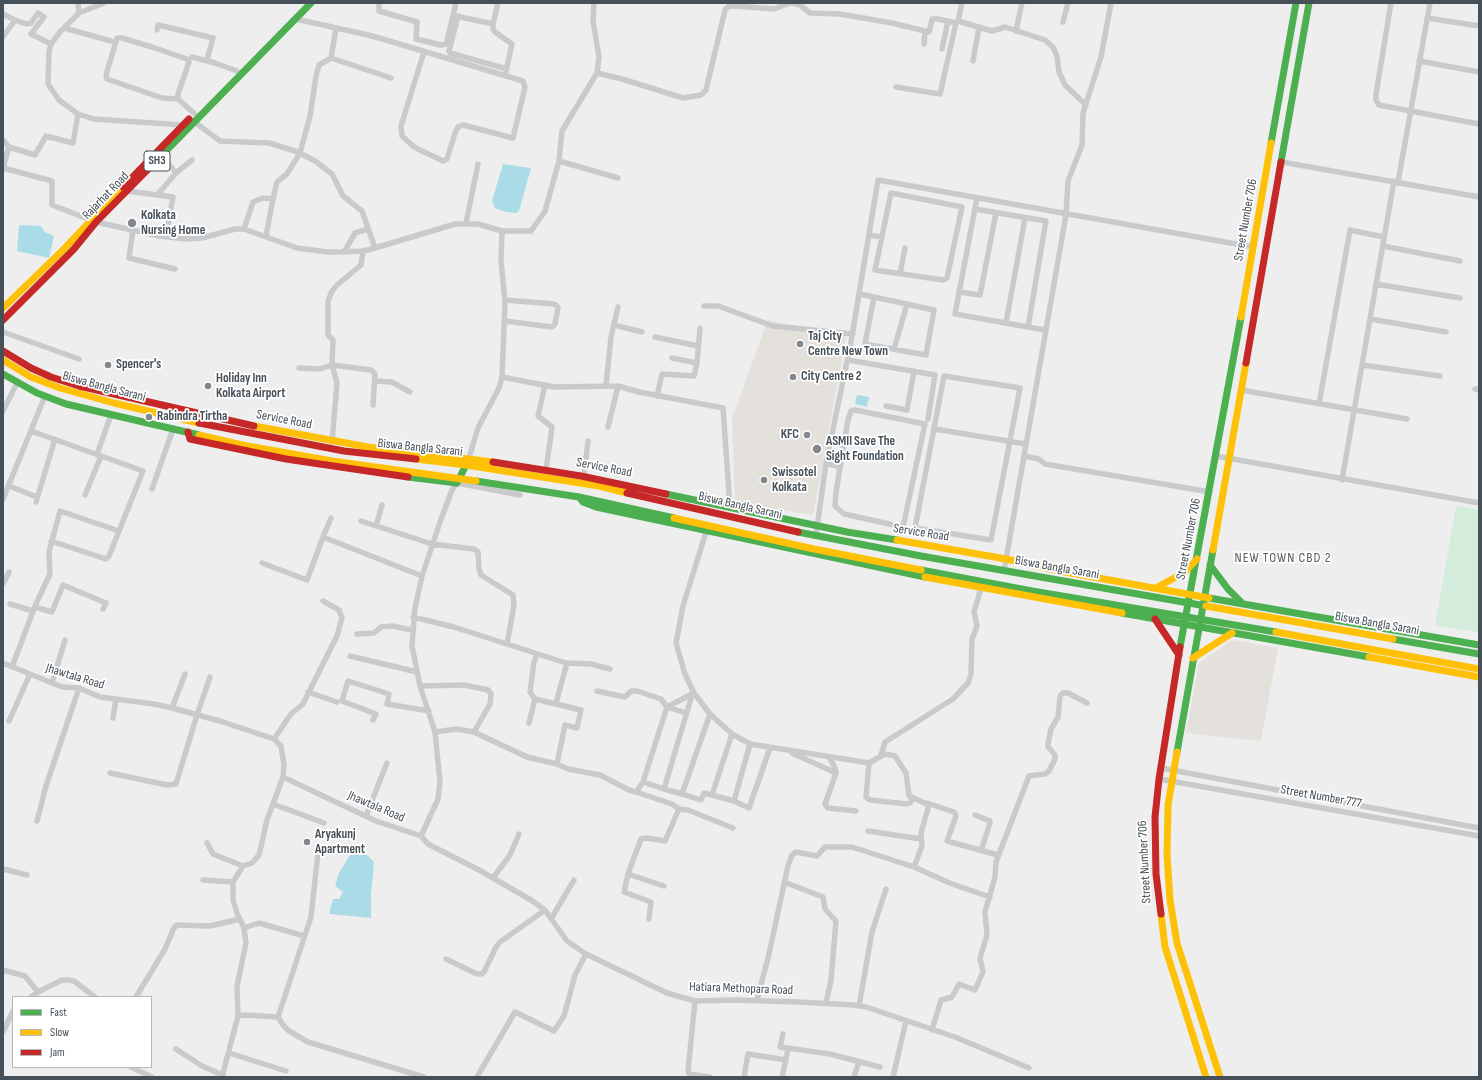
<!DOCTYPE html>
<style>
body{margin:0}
#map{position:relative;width:1482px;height:1080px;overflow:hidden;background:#eee;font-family:"Sofia Sans Condensed",sans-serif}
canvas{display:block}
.frame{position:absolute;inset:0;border:4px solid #465059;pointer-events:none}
.legend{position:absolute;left:12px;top:996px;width:140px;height:72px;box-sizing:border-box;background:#fff;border:1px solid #b5b9bd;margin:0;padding:5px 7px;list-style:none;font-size:12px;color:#465059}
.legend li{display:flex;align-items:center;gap:8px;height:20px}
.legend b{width:20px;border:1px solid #b5b9bd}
</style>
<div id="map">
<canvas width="1482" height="1080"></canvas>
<div class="frame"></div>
<ul class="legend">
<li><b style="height:5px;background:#4caf50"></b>Fast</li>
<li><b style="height:5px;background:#ffc107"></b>Slow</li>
<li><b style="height:5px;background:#c62828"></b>Jam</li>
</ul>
</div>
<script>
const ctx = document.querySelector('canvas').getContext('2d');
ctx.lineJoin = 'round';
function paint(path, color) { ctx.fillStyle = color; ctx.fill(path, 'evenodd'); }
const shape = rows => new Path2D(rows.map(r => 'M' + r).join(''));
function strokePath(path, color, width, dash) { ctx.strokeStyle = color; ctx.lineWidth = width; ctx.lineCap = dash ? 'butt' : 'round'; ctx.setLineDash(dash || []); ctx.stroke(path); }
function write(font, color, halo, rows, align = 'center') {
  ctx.font = font + ' "Sofia Sans Condensed",sans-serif'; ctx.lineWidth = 3.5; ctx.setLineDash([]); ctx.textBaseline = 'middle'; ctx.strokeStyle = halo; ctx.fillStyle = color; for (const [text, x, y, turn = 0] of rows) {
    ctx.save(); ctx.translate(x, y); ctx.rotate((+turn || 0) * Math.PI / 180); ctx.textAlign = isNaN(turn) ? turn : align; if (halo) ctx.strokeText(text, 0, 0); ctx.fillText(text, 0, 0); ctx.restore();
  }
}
paint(shape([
 [768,320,846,337,813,515,735,503,732,418],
 [1232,640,1278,648,1261,741,1186,733,1199,663]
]), '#e4e1dc');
paint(shape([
 [1456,506,1479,510,1479,632,1435,626]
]), '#d3ecdc');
paint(shape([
 [503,164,531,168,519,211,516,213,506,212,495,208,492,201],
 [19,225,41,226,45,232,54,236,49,258,17,251],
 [857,395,869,397,867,407,855,404],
 [350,855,367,855,374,862,371,895,371,918,329,914,333,899,339,899,343,892,335,886,339,873]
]), '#aadce8');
strokePath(shape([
 [78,3,79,13,60,32,51,44,49,52,48,84,59,100,78,114,94,119,183,125],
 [379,3,379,11,417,22,416,39,441,45,446,44,447,41,456,3],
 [792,3,800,5,810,13,840,14,892,23,929,32,932,19,938,19,956,23,958,21,992,31,1005,27,1045,40,1053,47,1057,56,1059,72,1065,85,1086,105],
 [1391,3,1376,94,1376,100,1379,105,1479,124],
 [79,13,104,3],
 [3,14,15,20],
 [456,16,493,24,498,3],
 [458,16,449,51,450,53,507,69],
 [1427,18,1479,26],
 [296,19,368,35,386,40,523,81,525,87,513,138,463,125,458,127,455,133,447,159,443,161,414,147,402,136,401,126,424,52],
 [958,21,962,3],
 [1063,22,1068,3],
 [493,24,493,29,495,32,512,44,506,71],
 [64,28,111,41],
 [157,30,158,25,213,38,207,60],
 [1016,31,1022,3],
 [3,37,15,20,26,24,31,23,38,13,44,17,31,34,51,44],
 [924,44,925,32],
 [942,49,948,21],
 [192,57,215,63,237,71],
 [331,58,391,78],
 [973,61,979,27],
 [1419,61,1479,72],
 [597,73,622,79,683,98,701,95,706,90,725,10,729,6,736,6,774,9,790,3],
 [896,87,940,94,956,23],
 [178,99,178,94,189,62,187,59,152,47,122,38,117,38,106,75,107,79,162,98,178,99,195,114],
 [193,121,220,141,269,143,298,152,315,161,332,174,343,196,362,211,375,248],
 [3,140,9,147,3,168,52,181,52,205,96,222,159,236,187,239,202,238,235,229,244,229,297,248,328,252,344,252,355,233,368,229],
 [9,147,35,155,46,136,73,143,78,114],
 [559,161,618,178],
 [1282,162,1479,197],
 [176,173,192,160],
 [1398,182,1430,3],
 [127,191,173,197,166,236],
 [891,193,962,207,947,278,943,280,875,270,891,193],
 [158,194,176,173,162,156],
 [273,199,277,182,287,174,300,153,310,116,316,76,319,65,331,58,336,28],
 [975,209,1046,221,1028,327,955,314,977,198],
 [466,223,478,164],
 [244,229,253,202,263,198,273,199,266,236],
 [133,230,129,258,175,269],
 [869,235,882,237],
 [1383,246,1460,261],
 [344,252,363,251,375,248,455,224,478,224,502,231],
 [900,274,905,248],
 [1376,284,1460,298],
 [959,292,980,295,996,213],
 [860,294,874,297,934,310,926,355,865,344,874,297],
 [505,300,554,304,557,306,558,308,555,324,552,327,505,321],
 [704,306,718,306,773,326,853,334],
 [1370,319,1446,332],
 [1006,323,1025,218],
 [614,325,642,332],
 [1028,327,1045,330],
 [3,332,79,359],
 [655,337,698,346],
 [894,349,907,304],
 [672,358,697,363,700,328],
 [848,360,935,375,928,419],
 [1362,365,1440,376],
 [299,368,320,369,332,365,371,370,375,374,373,405],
 [944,376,1020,388,991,540,915,528,944,376],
 [502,377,554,387,618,386,639,392,723,408,730,508],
 [375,381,392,382,410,392],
 [545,385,538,416,552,427,546,470],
 [606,385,611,337,618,307],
 [1475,389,1479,390],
 [1241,390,1407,419],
 [657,396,662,374,694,376,697,363],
 [1319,404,1350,230,1384,237],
 [886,406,907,410,914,371],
 [855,410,925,424,903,527,844,514,835,506,836,492,848,420,851,411,855,410],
 [3,411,17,383],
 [608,427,618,386],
 [935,429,1026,444],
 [332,442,337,383,332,365,333,340,328,335,328,301,332,291,337,285,361,265,363,251],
 [97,454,111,415],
 [828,456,841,459],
 [1024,456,1039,459,1045,464,1210,492],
 [1216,456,1479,503],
 [469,458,478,428,499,388,502,377,505,302,501,261,502,231,531,231,545,211,559,161,562,131,597,73,599,57,593,21,594,3],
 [826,463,840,467],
 [584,476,588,441],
 [1342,480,1394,181],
 [9,486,37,497],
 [152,489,173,429],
 [85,495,101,456],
 [3,499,45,396],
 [36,502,55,439],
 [361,521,432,544,474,549,478,552,479,569,481,575,513,595,514,605,507,644],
 [376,526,382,505],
 [706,532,683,606,676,643,685,674,694,693,710,714,732,734,750,744,863,762,869,763,885,754,895,756,906,773,909,796,929,805,921,833,922,846,914,867],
 [816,535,826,463,851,342,878,180,1253,247],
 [323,537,331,518],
 [51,541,106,559,109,556,119,531],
 [262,563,307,580,323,537,422,576],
 [1004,571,1066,215,1068,181,1082,145,1083,113,1101,57,1111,3],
 [3,584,9,572],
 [10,604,33,611],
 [35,607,52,612,63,585,106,603,103,609],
 [413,617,454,627,566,663,591,664,610,669],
 [357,634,374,633,381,627,392,626,412,630],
 [350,656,417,672],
 [3,663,62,687,79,688,100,697,154,704,172,708,220,721,274,739,281,746,284,765,283,777,376,821,421,836,438,799,440,782,435,732,420,686,412,646,415,608,422,576,440,522,452,490,457,483,520,495],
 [12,667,35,606,50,574,49,552,60,511,119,531,143,471,31,431],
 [52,683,65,640],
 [420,686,464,685,488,690,491,694,490,704,474,732],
 [597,691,625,697,631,691,637,691,661,699,667,707,686,713],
 [308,692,337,702],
 [692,695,664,789,643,782,667,707,694,693],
 [535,699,581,710,577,728,565,725,557,764],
 [556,703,567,663],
 [172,708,185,674],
 [113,718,116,699],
 [373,720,376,714,342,701,348,681,389,694,387,704,429,711],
 [9,721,30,674],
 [529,723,535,699,530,692,534,662,537,654],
 [435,732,457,729,474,732,527,757,557,764,568,769,600,775,629,790,636,792,643,782],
 [274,739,291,714,303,704,337,636,342,618,339,610,323,601],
 [792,753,836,773],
 [881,755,885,742,953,699,968,683,971,674,972,639,977,626,974,612,981,588],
 [829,757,835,768,836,773,825,804,828,808,856,811],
 [869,763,866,797,870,800,907,804,910,803,913,798],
 [1161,768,1479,828],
 [110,773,167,785,176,784,197,715,210,677],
 [1159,779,1479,836],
 [664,789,682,794,710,714],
 [636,792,672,804,679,809,665,841,647,838,641,839,628,874,624,892,651,902,649,919],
 [682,794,701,800,704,793,734,801,750,744],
 [712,795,732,734],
 [734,801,749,808,770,748],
 [927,803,954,812,956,816,947,841,998,855],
 [273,804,324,823],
 [679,809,688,810,733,828],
 [975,815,990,821,990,823,981,851],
 [366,816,387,763],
 [37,821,46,786,79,688],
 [868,831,921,839],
 [421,836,428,844,479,870,531,900,545,910,567,941,586,954,667,993,695,1001,735,1000,798,1002,853,1005,866,1007,955,1037,1029,1068],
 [207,843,213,854,243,866],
 [3,869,27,875],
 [628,874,664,886],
 [493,878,510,855,519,834],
 [203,880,233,882],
 [784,882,823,897,825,909,836,921,831,980,826,1003],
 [551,919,574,880],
 [244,928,259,923,304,936],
 [446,959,477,974,481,974,484,972,496,947,500,942,545,910],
 [3,970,25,976,38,992,62,980,68,980,74,981,95,997],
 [31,997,38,992],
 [136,997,165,949,174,928,177,925,210,926,240,919],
 [757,1000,769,954,788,866,792,855,796,852,817,856,825,847,852,847,914,867,952,884,990,897],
 [695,1001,688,1071,689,1074,710,1077],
 [859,1006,872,932,886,889],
 [238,1016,246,1015,278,1017,283,1025,289,1031,308,1042,424,1077],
 [278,1017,311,917,318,853],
 [932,1030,941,1000,952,997,959,984,975,990,983,972,980,958,987,935,985,912,995,877,996,862,1029,776,1045,774,1049,771,1055,759,1055,755,1048,747,1048,744,1051,729,1058,717,1060,696,1063,693,1068,693,1087,703],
 [3,1032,13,1011],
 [783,1034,780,1047,830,1054,880,1067],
 [176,1049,202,1066,223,1075],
 [229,1053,286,1071],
 [131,1067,152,1077],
 [222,1077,238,1016,237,986,246,943,244,928,237,913,233,900,233,882,243,866,252,863,259,855,267,820,283,777],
 [477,1077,515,1012,554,1031,564,1016,575,975,586,954],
 [744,1077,748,1054,786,1060],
 [782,1077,788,1049],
 [854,1077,859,1061],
 [893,1077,906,1021]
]), '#c8cacc', 5.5);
strokePath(shape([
 [1271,143,1296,3],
 [158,159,311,3],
 [1281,162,1309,3],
 [3,374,37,393,66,404,199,435],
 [408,477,457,483,468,461],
 [476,481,579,497,674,518],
 [666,494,847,532,897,540],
 [579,497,583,502,596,507,925,577],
 [798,532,921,556,1206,606],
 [1210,565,1228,589,1242,603],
 [921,570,1032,591,1276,632],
 [1209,598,1479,645],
 [1122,613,1369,657],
 [1393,639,1479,654],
 [1180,647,1241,317],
 [1177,752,1213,550]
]), '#4caf50', 7);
strokePath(shape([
 [3,308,63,250,123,187],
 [1241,317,1271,143],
 [3,360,31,377,60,388,114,403,199,423],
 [254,426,368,447,493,462],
 [199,435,242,445,332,461,476,481],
 [416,459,466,465,599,486,627,493],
 [674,518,814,549,921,570],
 [897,540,1006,559,1065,572,1209,598],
 [1213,550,1246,363],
 [925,577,1122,613],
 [1156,588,1185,572,1197,559],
 [1206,606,1393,639],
 [1276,632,1479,669],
 [1369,657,1479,677],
 [1193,658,1232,633],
 [1177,752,1168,805,1167,855,1170,900,1177,943,1220,1077],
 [1161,914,1165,947,1206,1077]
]), '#ffc107', 7);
strokePath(shape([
 [123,187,189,119],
 [3,320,74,249,96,222,158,159],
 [3,351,31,368,51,377,79,386,254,426],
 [1246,363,1281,162],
 [199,423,344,451,416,459],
 [188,432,190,439,286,459,408,477],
 [493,462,581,476,666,494],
 [627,493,798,532],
 [1155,619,1179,655],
 [1161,914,1156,874,1155,817,1159,779,1180,647]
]), '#c62828', 7);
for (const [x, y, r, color] of [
 [132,223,5,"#81878d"],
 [800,344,4,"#81878d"],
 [108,365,4,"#81878d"],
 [793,377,4,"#81878d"],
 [208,386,4,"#81878d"],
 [149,417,4,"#81878d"],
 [807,435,4,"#81878d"],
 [817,449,5,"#81878d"],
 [764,480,4,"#81878d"],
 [307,842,4,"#81878d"]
]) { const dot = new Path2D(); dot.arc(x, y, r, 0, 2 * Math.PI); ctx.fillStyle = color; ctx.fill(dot); strokePath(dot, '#fff', 1.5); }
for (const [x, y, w] of [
 [157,161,26]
]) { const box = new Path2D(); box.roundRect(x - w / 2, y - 10, w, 20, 3); ctx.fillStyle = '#fff'; ctx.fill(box); strokePath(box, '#465059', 1); }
write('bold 12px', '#465059', null, [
 ["SH3",157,161]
]);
write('13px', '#465059', '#fff', [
 ["Rajarhat Road",106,196,-46],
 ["Street Number 706",1246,220,-80],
 ["Biswa Bangla Sarani",104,387,15],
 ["Service Road",284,420,11],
 ["Biswa Bangla Sarani",420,448,6],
 ["Service Road",604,468,11],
 ["Biswa Bangla Sarani",740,506,13],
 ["Service Road",921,533,9],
 ["Street Number 706",1189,539,-79],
 ["Biswa Bangla Sarani",1057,568,10],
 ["Biswa Bangla Sarani",1377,624,10],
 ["Jhawtala Road",75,677,17],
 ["Street Number 777",1321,797,10],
 ["Jhawtala Road",376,807,23],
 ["Street Number 706",1145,862,-93],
 ["Hatiara Methopara Road",741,989,2]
]);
write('bold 13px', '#465059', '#fff', [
 ["Kolkata",141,216],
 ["Nursing Home",141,231],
 ["Taj City",808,337],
 ["Centre New Town",808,352],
 ["Spencer's",116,365],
 ["City Centre 2",801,377],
 ["Holiday Inn",216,379],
 ["Kolkata Airport",216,394],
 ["Rabindra Tirtha",157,417],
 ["KFC",799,435,"right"],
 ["ASMII Save The",826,442],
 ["Sight Foundation",826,457],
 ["Swissotel",772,473],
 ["Kolkata",772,488],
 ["Aryakunj",315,835],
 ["Apartment",315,850]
], 'left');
ctx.letterSpacing = '1px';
write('14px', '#5a5d61', '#fff', [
 ["NEW TOWN CBD 2",1283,558]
]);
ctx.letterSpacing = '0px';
</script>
